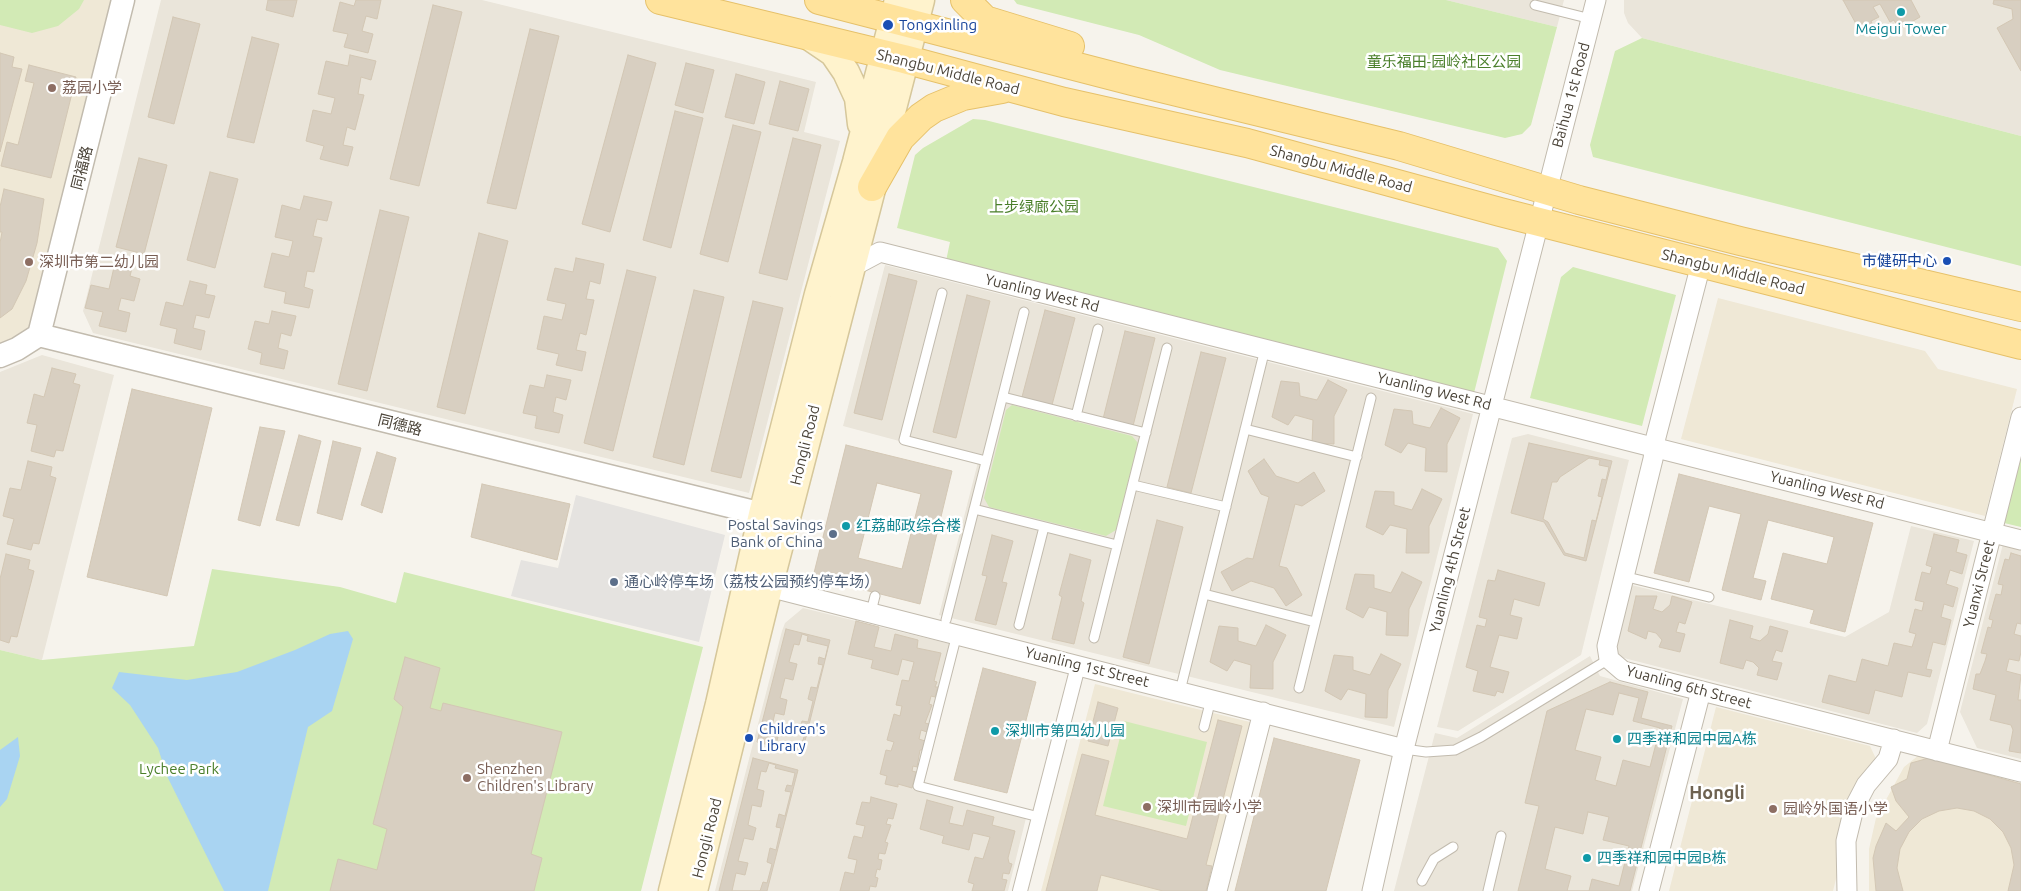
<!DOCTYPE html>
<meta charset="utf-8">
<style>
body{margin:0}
canvas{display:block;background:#f6f3ec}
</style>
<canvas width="2021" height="891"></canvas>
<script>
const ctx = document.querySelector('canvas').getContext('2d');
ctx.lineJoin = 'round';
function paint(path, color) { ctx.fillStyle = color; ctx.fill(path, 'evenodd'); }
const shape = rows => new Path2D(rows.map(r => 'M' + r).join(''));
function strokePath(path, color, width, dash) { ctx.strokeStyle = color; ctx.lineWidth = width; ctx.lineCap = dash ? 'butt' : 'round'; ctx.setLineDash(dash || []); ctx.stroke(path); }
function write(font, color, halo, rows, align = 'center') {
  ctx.font = font + ' Ubuntu,"Noto Sans SC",sans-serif'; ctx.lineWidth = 5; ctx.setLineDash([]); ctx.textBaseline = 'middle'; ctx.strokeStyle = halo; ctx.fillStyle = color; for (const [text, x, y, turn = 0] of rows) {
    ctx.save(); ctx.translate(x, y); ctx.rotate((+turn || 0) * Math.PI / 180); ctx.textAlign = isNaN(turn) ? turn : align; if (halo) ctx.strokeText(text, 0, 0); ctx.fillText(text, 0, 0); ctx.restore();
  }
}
paint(shape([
 [161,0,482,0,816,82,804,132,840,141,749,493,93,333,83,311],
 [1446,0,1564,0,1557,27],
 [1624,0,2021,0,2021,136,1642,38,1628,23,1624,13],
 [885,265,1473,414,1394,727,939,615,978,462,843,426],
 [42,355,114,375,42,660,0,650,0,372],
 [1528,434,1629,460,1581,655,1458,731,1437,727,1512,438],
 [1911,526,1974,541,1927,724,1917,733,1620,657,1608,641,1623,583,1845,637,1889,612],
 [2003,544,2021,548,2021,759,1977,748,1960,712],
 [803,608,950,644,913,788,1026,818,1008,891,715,891,782,631,785,623],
 [1590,656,1600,676,1683,699,1632,891,1394,891,1435,733,1457,738]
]), '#eae5da');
paint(shape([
 [0,0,126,0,41,329,0,345],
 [1718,298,1925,351,1938,369,2017,389,1985,516,1681,439],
 [1095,684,1254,723,1210,891,1041,891],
 [1716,707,1870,746,1877,761,1848,831,1833,891,1669,891],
 [1919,755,2021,783,2021,891,1869,891,1869,849,1876,818,1904,767]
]), '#efe8d6');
paint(shape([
 [0,0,84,0,79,9,58,26,32,33,0,25],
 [1014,0,1446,0,1557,27,1531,125,1522,134,1505,138,1220,70,1139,35,1017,4],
 [1642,38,2021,136,2021,266,1593,157,1590,145,1615,51],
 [973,119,985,120,1498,248,1507,261,1474,393,946,261,950,242,897,228,915,155,923,148],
 [1573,267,1676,295,1642,426,1530,398,1561,277],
 [1012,405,1132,436,1138,443,1116,530,1106,536,989,507,984,498,1006,410],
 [2021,457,2021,527,2004,523],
 [212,569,340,587,396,603,404,572,703,647,641,891,0,891,0,650,42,660,194,646],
 [1124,721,1207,742,1186,826,1103,806]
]), '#d2eab5');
paint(shape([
 [576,495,725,535,699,642,511,596,521,560,558,568]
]), '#e5e3e0');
paint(shape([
 [348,631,353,639,332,711,308,727,268,891,224,891,167,776,158,748,130,705,112,688,119,672,187,680,237,672,295,650,330,634],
 [18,737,20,756,7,799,0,807,0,750]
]), '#a9d4f2');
const building = shape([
 [268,0,297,0,293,17,266,10,268,0],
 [356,0,381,0,377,19,366,16,362,31,373,34,368,53,344,47,348,34,333,31,340,2,354,6,356,0],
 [1843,0,1911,0,1920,17,1899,29,1894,20,1890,22,1880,4,1873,7,1879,17,1871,21,1873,26,1861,33,1843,0],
 [1994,0,2021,0,2021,71,1997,28,2013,19,2012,9,1993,4,1994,0],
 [433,5,462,12,419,186,390,179,433,5],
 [173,17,200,24,174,124,148,117,173,17],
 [530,29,559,36,516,209,487,203,530,29],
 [252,37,279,44,254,143,227,137,252,37],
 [0,53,14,57,12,67,22,69,0,152,0,53],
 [350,55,376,61,371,80,361,77,358,94,364,95,355,130,347,127,343,145,353,147,348,166,320,159,324,146,306,141,313,110,331,114,335,98,318,94,326,61,348,66,350,55],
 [628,55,656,63,610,232,582,224,628,55],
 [686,63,714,70,703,113,675,105,686,63],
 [29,65,76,77,51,178,1,166,7,142,18,145,34,83,25,81,29,65],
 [736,74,765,82,754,124,725,117,736,74],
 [780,81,809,89,798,131,769,124,780,81],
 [675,111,703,118,671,248,643,240,675,111],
 [733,125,761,132,728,262,700,254,733,125],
 [793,138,821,145,787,280,759,273,793,138],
 [139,158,167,165,144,254,116,247,139,158],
 [210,172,238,179,215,268,187,260,210,172],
 [4,189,44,199,37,243,26,281,12,309,0,318,0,243,2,232,0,232,0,207,4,189],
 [304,196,332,202,327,221,317,219,313,236,322,238,314,272,307,271,304,287,313,290,309,308,284,303,286,292,264,287,272,253,289,257,293,241,275,237,282,205,300,210,304,196],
 [380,210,409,217,367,391,338,384,380,210],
 [479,233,508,241,465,414,437,407,479,233],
 [576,258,604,264,600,284,590,281,586,299,594,300,586,335,580,333,576,350,586,352,582,371,556,365,559,354,537,349,544,316,562,320,566,304,547,300,555,268,573,272,576,258],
 [115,263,132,268,130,276,140,279,134,301,121,298,118,310,130,313,126,332,99,326,103,312,85,308,91,285,109,289,115,263],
 [627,270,656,277,613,451,584,443,627,270],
 [889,274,917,281,882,420,854,413,889,274],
 [190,281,207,285,205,294,215,296,209,318,196,315,193,328,205,331,201,350,174,343,177,329,160,325,166,302,183,306,190,281],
 [694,290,724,297,684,465,653,457,694,290],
 [967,295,990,301,956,438,933,432,967,295],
 [753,301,783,308,741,478,711,471,753,301],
 [1045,310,1075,318,1052,405,1022,397,1045,310],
 [272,311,296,316,291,336,281,333,278,348,288,351,284,369,260,364,262,353,248,349,255,321,269,324,272,311],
 [1125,331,1155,338,1133,426,1103,419,1125,331],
 [1201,352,1226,358,1191,493,1167,487,1201,352],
 [52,368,76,374,73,383,80,385,63,451,56,450,54,457,31,451,37,425,27,423,34,394,44,397,52,368],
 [547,375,571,380,566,400,556,397,553,412,563,415,559,433,535,428,537,416,523,413,530,385,544,388,547,375],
 [1328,380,1347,390,1334,416,1334,444,1312,443,1313,420,1295,415,1288,425,1272,417,1281,381,1299,383,1300,396,1317,400,1328,380],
 [132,389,212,408,167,596,87,577,132,389],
 [1441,408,1460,418,1447,444,1447,472,1425,471,1426,448,1408,443,1401,453,1385,445,1394,409,1412,411,1413,424,1430,428,1441,408],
 [260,427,285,431,260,526,238,520,260,427],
 [299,435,321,441,299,526,276,520,299,435],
 [333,441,361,448,342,520,317,513,333,441],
 [1529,443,1612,461,1586,561,1564,555,1544,522,1511,513,1529,443],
 [846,445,952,471,920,604,813,577,846,445],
 [877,483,921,494,902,569,858,558,877,483],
 [377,452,396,458,382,513,361,505,377,452],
 [1589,458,1600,460,1599,465,1609,467,1606,480,1602,479,1598,496,1602,497,1596,521,1592,520,1584,558,1565,553,1548,522,1543,519,1552,482,1557,482,1560,477,1589,458],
 [1264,459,1276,476,1298,483,1314,472,1325,491,1302,506,1295,504,1279,566,1287,568,1302,595,1286,606,1274,588,1251,581,1232,591,1221,572,1247,558,1253,559,1269,497,1261,494,1248,471,1264,459],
 [28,461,52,467,50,476,56,478,39,544,33,543,31,550,7,544,14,519,3,516,10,488,21,490,28,461],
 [1679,474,1873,523,1845,632,1810,623,1814,610,1771,599,1783,553,1827,564,1834,537,1768,520,1753,578,1766,581,1761,600,1722,590,1741,514,1709,506,1689,582,1654,573,1679,474],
 [482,484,570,504,557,560,471,537,482,484],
 [1422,489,1442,499,1429,526,1429,553,1406,553,1407,529,1390,525,1383,535,1366,527,1375,491,1394,492,1394,505,1412,510,1422,489],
 [1157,520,1183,527,1149,664,1123,657,1157,520],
 [1934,534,1959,540,1956,552,1967,555,1962,574,1950,570,1946,584,1958,588,1953,607,1944,604,1941,617,1951,620,1945,645,1933,642,1926,669,1932,670,1930,677,1908,672,1902,697,1875,690,1869,714,1822,702,1829,675,1856,682,1862,659,1888,666,1894,643,1912,647,1916,634,1909,632,1915,609,1922,611,1924,602,1915,600,1922,572,1930,574,1932,567,1926,565,1934,534],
 [992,535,1013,541,1002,582,1007,583,996,625,975,620,987,576,982,575,992,535],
 [2011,553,2021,556,2021,624,2017,623,2014,634,2021,636,2021,652,2019,661,2009,659,2006,671,2021,675,2018,700,2021,700,2021,753,2009,751,2013,730,2011,725,1990,720,1996,695,1973,689,1976,674,1980,674,1985,661,1987,654,1981,653,1988,627,1991,628,1993,620,1989,619,1996,594,2001,595,2003,585,1998,584,2005,559,2009,560,2011,553],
 [6,554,30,560,28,569,34,571,17,637,11,636,9,643,0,640,0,579,6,554],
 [1070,554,1091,560,1081,601,1084,603,1074,644,1052,639,1062,597,1059,595,1070,554],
 [1498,570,1545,583,1539,606,1514,599,1510,615,1522,618,1517,639,1499,635,1490,667,1509,672,1503,693,1497,691,1495,696,1473,691,1478,671,1466,667,1477,625,1485,627,1487,619,1479,617,1488,580,1495,581,1498,570],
 [1402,572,1422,582,1409,609,1408,636,1386,635,1387,612,1369,607,1363,618,1346,609,1355,574,1374,575,1374,588,1391,593,1402,572],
 [1636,596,1657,596,1653,609,1662,612,1670,605,1672,596,1692,602,1685,624,1679,622,1676,632,1685,634,1680,652,1659,647,1662,640,1656,633,1648,631,1646,639,1628,631,1636,596],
 [1730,620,1753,626,1750,638,1760,641,1768,634,1770,626,1788,631,1782,652,1776,650,1772,661,1782,663,1777,680,1757,675,1759,668,1753,662,1746,660,1743,669,1720,663,1730,620],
 [856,621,879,627,874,647,891,651,895,634,918,640,917,648,941,653,934,681,937,682,935,687,938,687,935,697,931,696,929,704,932,705,925,723,929,724,927,732,921,730,919,739,925,741,922,750,920,750,917,767,913,766,912,771,916,772,912,788,898,784,898,787,885,784,887,776,880,774,886,750,891,751,894,742,887,740,894,714,900,716,902,706,896,705,902,680,909,681,914,662,902,659,898,675,871,668,873,660,848,654,856,621],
 [1266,625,1286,635,1273,662,1273,689,1250,688,1251,665,1234,660,1227,671,1210,662,1219,626,1238,628,1238,641,1256,646,1266,625],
 [786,629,830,640,802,753,757,742,786,629],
 [802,634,808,636,807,641,828,646,825,659,819,657,818,664,823,665,817,688,811,687,808,699,813,701,808,722,802,721,799,733,805,734,801,746,789,743,787,747,776,744,778,737,770,734,775,713,784,715,787,700,780,698,785,678,793,680,797,664,789,662,794,644,799,645,802,634],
 [1381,654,1401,664,1388,690,1387,718,1365,717,1366,694,1348,689,1341,700,1325,691,1334,655,1353,657,1353,670,1370,675,1381,654],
 [405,657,440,668,430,708,441,711,443,703,562,732,531,854,542,858,534,891,330,891,338,859,377,870,387,829,373,824,403,707,394,699,405,657],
 [983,668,1036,682,1007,793,954,780,983,668],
 [1610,682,1648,692,1641,718,1672,726,1630,891,1518,891,1539,806,1525,803,1547,711,1610,682],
 [1619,693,1639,698,1633,721,1660,728,1650,767,1623,760,1616,786,1595,780,1601,757,1575,750,1586,709,1613,715,1619,693],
 [1098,702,1118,708,1108,746,1088,741,1098,702],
 [1218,720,1242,726,1206,865,1212,866,1206,891,1163,891,1101,875,1097,891,1046,891,1082,754,1109,761,1095,815,1187,839,1218,720],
 [1274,738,1360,760,1326,891,1235,891,1274,738],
 [753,758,798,770,767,891,719,891,753,758],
 [1929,758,2021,784,2021,891,2008,891,2014,865,2011,848,2003,832,1990,819,1974,811,1957,808,1939,811,1922,819,1909,832,1900,849,1897,868,1903,891,1876,891,1873,858,1876,846,1886,823,1896,831,1909,817,1896,801,1891,787,1907,779,1911,763,1929,758],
 [769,763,776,765,775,768,795,773,792,786,787,785,785,791,791,792,785,816,779,814,776,827,781,828,776,850,770,848,767,862,772,864,767,883,763,882,760,891,732,891,736,873,745,875,748,863,738,861,744,838,753,840,756,828,748,825,752,805,761,807,764,791,757,789,761,771,766,772,769,763],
 [871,797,897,804,893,819,888,818,886,824,891,825,885,842,888,843,885,854,879,853,878,859,882,860,880,870,877,869,875,877,878,878,876,887,870,886,869,891,840,891,845,872,854,874,857,860,848,858,854,836,862,838,865,826,856,824,862,802,870,803,871,797],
 [927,800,953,807,949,823,963,826,967,810,994,817,992,825,1015,831,1008,858,1009,863,1012,864,1009,874,1003,873,1002,879,1007,880,1004,891,972,891,974,884,968,882,975,857,983,859,990,837,973,833,969,850,942,843,944,836,920,829,927,800],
 [1588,812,1609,817,1603,840,1629,846,1619,886,1592,879,1589,891,1567,891,1571,876,1545,869,1555,827,1583,834,1588,812]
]);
paint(building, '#d8cfc1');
strokePath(building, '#d3c7b4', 1);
const service = shape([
 [1535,5,1591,19],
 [942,293,904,440,986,461],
 [1003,397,1146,433],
 [1076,416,1098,329],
 [1245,429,1357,457],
 [1133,485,1226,507],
 [974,509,1117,545],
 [1623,576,1709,597],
 [1204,594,1315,622],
 [871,612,875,596],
 [946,620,1024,312],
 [1019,625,1044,527],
 [957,634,918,786,1039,817],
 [1094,638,1167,348],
 [1299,688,1371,398],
 [1180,691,1265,349],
 [1204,727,1211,699],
 [1404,749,1426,752,1455,750,1481,737,1609,659],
 [1422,881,1434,859,1453,847],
 [1488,891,1501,836]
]);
const pedestrian = shape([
 [1020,891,1076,674]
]);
const minor = shape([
 [1701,264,1656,437,1653,459,1607,646,1609,659,1623,671,2021,772],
 [850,268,880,252,2021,540],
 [769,587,1404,749],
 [1937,751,2021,417],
 [1217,891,1263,712],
 [1372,891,1404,749,1596,0],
 [1649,891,1701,691],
 [1847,891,1846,841,1854,808,1866,785,1888,759,1894,739]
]);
const tertiary = shape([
 [39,335,762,514],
 [39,335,123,0],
 [0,356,17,349,39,335]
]);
const secondary = shape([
 [808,36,833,53,846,72,858,98,861,124],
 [672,891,719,704,762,514,818,294,856,162,898,0],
 [694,891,769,587,921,0]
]);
const primary = shape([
 [660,0,904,59,1064,102,1247,143,1500,212,2021,345],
 [819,0,1132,81,1399,146,1579,200,1740,241,2021,307],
 [965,0,985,20,1070,46],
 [872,187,900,138,921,117,934,108,963,96,1002,89]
]);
strokePath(service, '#c2bbae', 11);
strokePath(pedestrian, '#c2bbae', 16);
strokePath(minor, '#c2bbae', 21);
strokePath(tertiary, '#c2bbae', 25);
strokePath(secondary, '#d6c79b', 29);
strokePath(primary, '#e6c16a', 30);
strokePath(service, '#fff', 9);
strokePath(pedestrian, '#fff', 14);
strokePath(minor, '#fff', 19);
strokePath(tertiary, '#fff', 22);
strokePath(secondary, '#fff3cd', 26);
strokePath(primary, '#ffe39c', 28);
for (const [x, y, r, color] of [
 [1901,12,5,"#0f9aa8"],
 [888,25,6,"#1a4fb4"],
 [52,88,5,"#8d6e63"],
 [1947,261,5,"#1a4fb4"],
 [29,262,5,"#8d6e63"],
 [846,526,5,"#0f9aa8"],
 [833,534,5,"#5c6f8a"],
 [614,582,5,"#5c6f8a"],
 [995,731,5,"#0f9aa8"],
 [749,738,5,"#1a4fb4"],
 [1617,739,5,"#0f9aa8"],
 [467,778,5,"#8d6e63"],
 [1147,807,5,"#8d6e63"],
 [1773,809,5,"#8d6e63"],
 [1587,858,5,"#0f9aa8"]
]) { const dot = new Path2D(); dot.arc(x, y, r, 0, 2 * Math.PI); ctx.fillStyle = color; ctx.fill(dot); strokePath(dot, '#fff', 2); }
write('15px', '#164399', '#fff', [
 ["Tongxinling",899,25],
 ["市健研中心",1937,261,"right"],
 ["Children's",759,729],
 ["Library",759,746]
], 'left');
write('15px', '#0d838f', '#fff', [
 ["Meigui Tower",1901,29,"center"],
 ["红荔邮政综合楼",856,526],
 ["深圳市第四幼儿园",1005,731],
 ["四季祥和园中园A栋",1627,739],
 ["四季祥和园中园B栋",1597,858]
], 'left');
write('15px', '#4a7f2a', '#fff', [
 ["童乐福田-园岭社区公园",1444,62],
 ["上步绿廊公园",1034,207],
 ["Lychee Park",179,769]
]);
write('15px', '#4b4439', '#fff', [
 ["Shangbu Middle Road",948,72,14],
 ["Baihua 1st Road",1571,95,-75],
 ["同福路",82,168,-76],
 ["Shangbu Middle Road",1341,169,15],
 ["Shangbu Middle Road",1733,272,14],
 ["Yuanling West Rd",1042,293,14],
 ["Yuanling West Rd",1434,391,14],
 ["同德路",400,425,14],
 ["Hongli Road",805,445,-76],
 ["Yuanling West Rd",1827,490,14],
 ["Yuanling 4th Street",1450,570,-76],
 ["Yuanxi Street",1979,584,-76],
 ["Yuanling 1st Street",1087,667,14],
 ["Yuanling 6th Street",1689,687,15],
 ["Hongli Road",707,838,-76]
]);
write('15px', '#785e54', '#fff', [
 ["荔园小学",62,88],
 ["深圳市第二幼儿园",39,262],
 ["Shenzhen",477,769],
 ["Children's Library",477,786],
 ["深圳市园岭小学",1157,807],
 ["园岭外国语小学",1783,809]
], 'left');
write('15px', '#4e5e75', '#fff', [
 ["Postal Savings",823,525],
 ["Bank of China",823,542],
 ["通心岭停车场（荔枝公园预约停车场）",624,582,"left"]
], 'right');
write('bold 18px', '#6e6250', '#fff', [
 ["Hongli",1717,793]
]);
</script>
